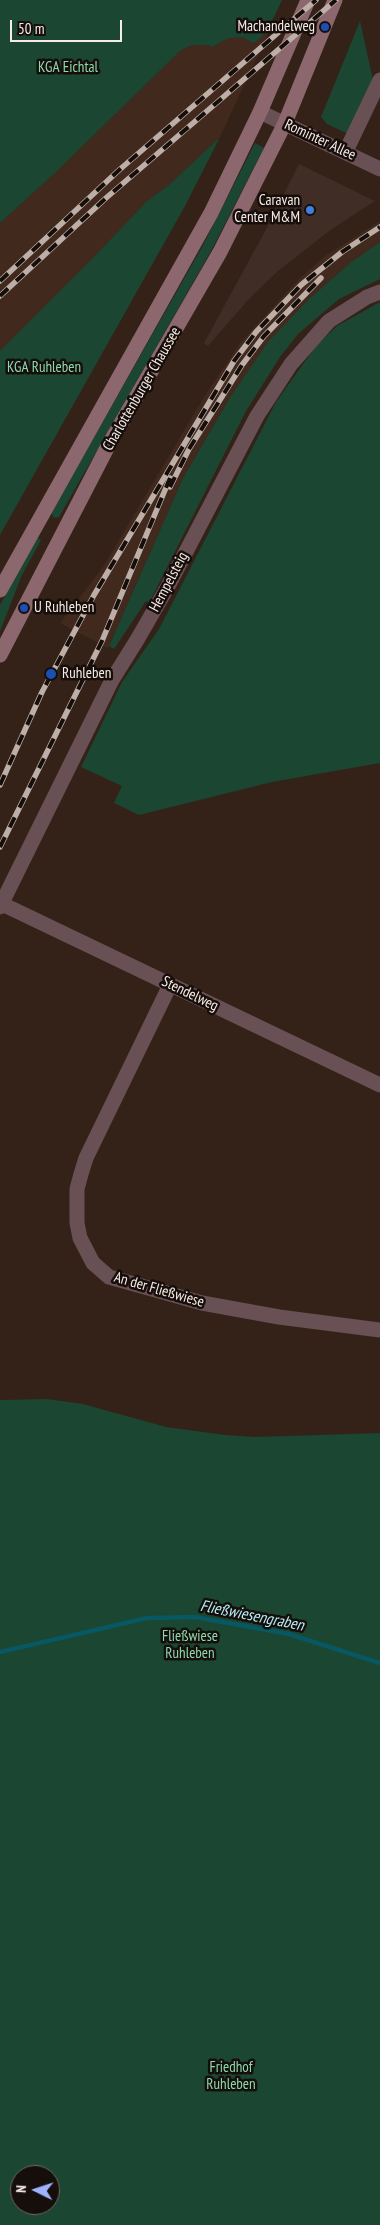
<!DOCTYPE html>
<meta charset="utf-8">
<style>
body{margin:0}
#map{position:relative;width:380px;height:2225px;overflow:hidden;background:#342219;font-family:"PT Sans Narrow",sans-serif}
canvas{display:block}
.north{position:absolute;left:10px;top:2165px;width:50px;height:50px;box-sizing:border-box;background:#160e0a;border:1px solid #706662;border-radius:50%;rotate:274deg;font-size:14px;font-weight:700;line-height:20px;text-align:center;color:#f8ebe5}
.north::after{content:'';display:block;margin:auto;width:18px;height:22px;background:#9fb3fd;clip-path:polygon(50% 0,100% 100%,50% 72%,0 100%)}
.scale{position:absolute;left:10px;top:20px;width:112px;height:22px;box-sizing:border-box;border:2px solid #f8ebe5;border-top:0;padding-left:6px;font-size:15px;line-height:18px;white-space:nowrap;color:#f8ebe5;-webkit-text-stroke:4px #160e0a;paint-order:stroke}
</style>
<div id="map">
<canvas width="380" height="2225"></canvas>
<div class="north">N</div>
<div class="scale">50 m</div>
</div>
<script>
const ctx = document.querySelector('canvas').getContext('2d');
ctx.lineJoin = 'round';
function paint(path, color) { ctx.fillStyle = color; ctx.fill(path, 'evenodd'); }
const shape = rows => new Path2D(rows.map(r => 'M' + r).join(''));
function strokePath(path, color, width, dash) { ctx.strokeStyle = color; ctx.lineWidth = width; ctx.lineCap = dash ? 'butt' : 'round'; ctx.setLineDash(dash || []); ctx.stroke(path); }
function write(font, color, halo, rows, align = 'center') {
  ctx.font = font + ' "PT Sans Narrow",sans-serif'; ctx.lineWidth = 5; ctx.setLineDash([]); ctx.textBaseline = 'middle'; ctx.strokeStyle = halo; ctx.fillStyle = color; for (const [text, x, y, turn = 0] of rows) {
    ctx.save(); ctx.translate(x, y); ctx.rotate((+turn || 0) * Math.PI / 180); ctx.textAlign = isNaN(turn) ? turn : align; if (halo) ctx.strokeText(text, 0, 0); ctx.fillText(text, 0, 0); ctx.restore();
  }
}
paint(shape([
 [299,164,375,201,329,231,278,271,248,300,208,346,204,343,270,222]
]), '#3f2d26');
paint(shape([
 [273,23,220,137,170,184,146,202,91,260,0,351,0,223,56,172,181,50,192,45,208,45,212,47,229,38,267,32],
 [380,221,380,242,350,263,310,298,229,399,183,478,108,648,60,623,103,567,204,397,241,342,299,279,325,256]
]), '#41291d');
paint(shape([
 [0,0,282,0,267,32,254,43,242,37,229,38,212,47,208,45,192,45,181,50,56,172,0,223],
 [360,21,373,80,350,130,346,133,327,124,321,117],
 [220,137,185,206,0,535,0,351,91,260,146,202,170,184],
 [255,143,264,148,211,251,59,517,54,518,51,513,202,247],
 [380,242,380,279,339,299,298,334,280,357,246,411,149,603,146,601,114,649,109,646,183,478,229,399,268,342,310,298,350,263],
 [380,302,380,763,272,782,139,815,114,803,122,786,81,767,122,682,159,629,276,402,316,346,337,326],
 [36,537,41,540,22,575,0,631,0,605],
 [47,1399,83,1404,166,1427,225,1435,255,1437,380,1433,380,2225,0,2225,0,1400],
 [20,2175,50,2175,50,2205,20,2205]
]), '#1b4631');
strokePath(shape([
 [0,1652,147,1618,195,1617,289,1634,380,1663]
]), '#075862', 4.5);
strokePath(shape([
 [346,151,380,80],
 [0,903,380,1085],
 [0,907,112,680,137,640,167,588,257,416,291,364,329,321,367,297,380,292],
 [170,985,86,1158,81,1174,77,1189,77,1223,80,1238,93,1263,109,1277,202,1303,279,1317,380,1330]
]), '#685054', 15);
strokePath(shape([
 [260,112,380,169]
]), '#685054', 15);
strokePath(shape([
 [0,590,211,213,260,112,308,0],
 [0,655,108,446,220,252,285,123,335,0]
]), '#8c676d', 15);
const rail = shape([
 [0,281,118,171,316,0],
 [0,296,106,198,336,0],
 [189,449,242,365,264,336,321,278],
 [170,487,189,449],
 [0,785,42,692,94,595,234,361,256,332,301,285,342,252,380,227],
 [0,847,102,641,170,478]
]);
strokePath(rail, '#bdaea7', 5.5);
strokePath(rail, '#160e0a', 4, [11]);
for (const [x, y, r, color] of [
 [325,27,5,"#1a4fb4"],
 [310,210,5,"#3f7fe0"],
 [24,608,5,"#1a4fb4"],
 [51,674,6,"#1a4fb4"]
]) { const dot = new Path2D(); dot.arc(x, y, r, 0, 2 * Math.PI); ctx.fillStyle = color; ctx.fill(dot); strokePath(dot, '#160e0a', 2); }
write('15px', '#f8ebe5', '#160e0a', [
 ["Machandelweg",315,27],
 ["Caravan",300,201],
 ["Center M&M",300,218],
 ["U Ruhleben",34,608,"left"],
 ["Ruhleben",62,674,"left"]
], 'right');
write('15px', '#8adbb0', '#160e0a', [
 ["KGA Eichtal",68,68],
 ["KGA Ruhleben",44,368],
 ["Fließwiese",190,1637],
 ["Ruhleben",190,1654],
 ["Friedhof",231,2068],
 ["Ruhleben",231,2085]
]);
write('15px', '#f8ebe5', '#160e0a', [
 ["Rominter Allee",320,140,25],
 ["Charlottenburger Chaussee",142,389,-60],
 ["Hempelsteig",169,582,-62],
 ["Stendelweg",190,994,26],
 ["An der Fließwiese",159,1290,16]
]);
write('italic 16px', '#b4eef8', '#160e0a', [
 ["Fließwiesengraben",252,1616,11]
]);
</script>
